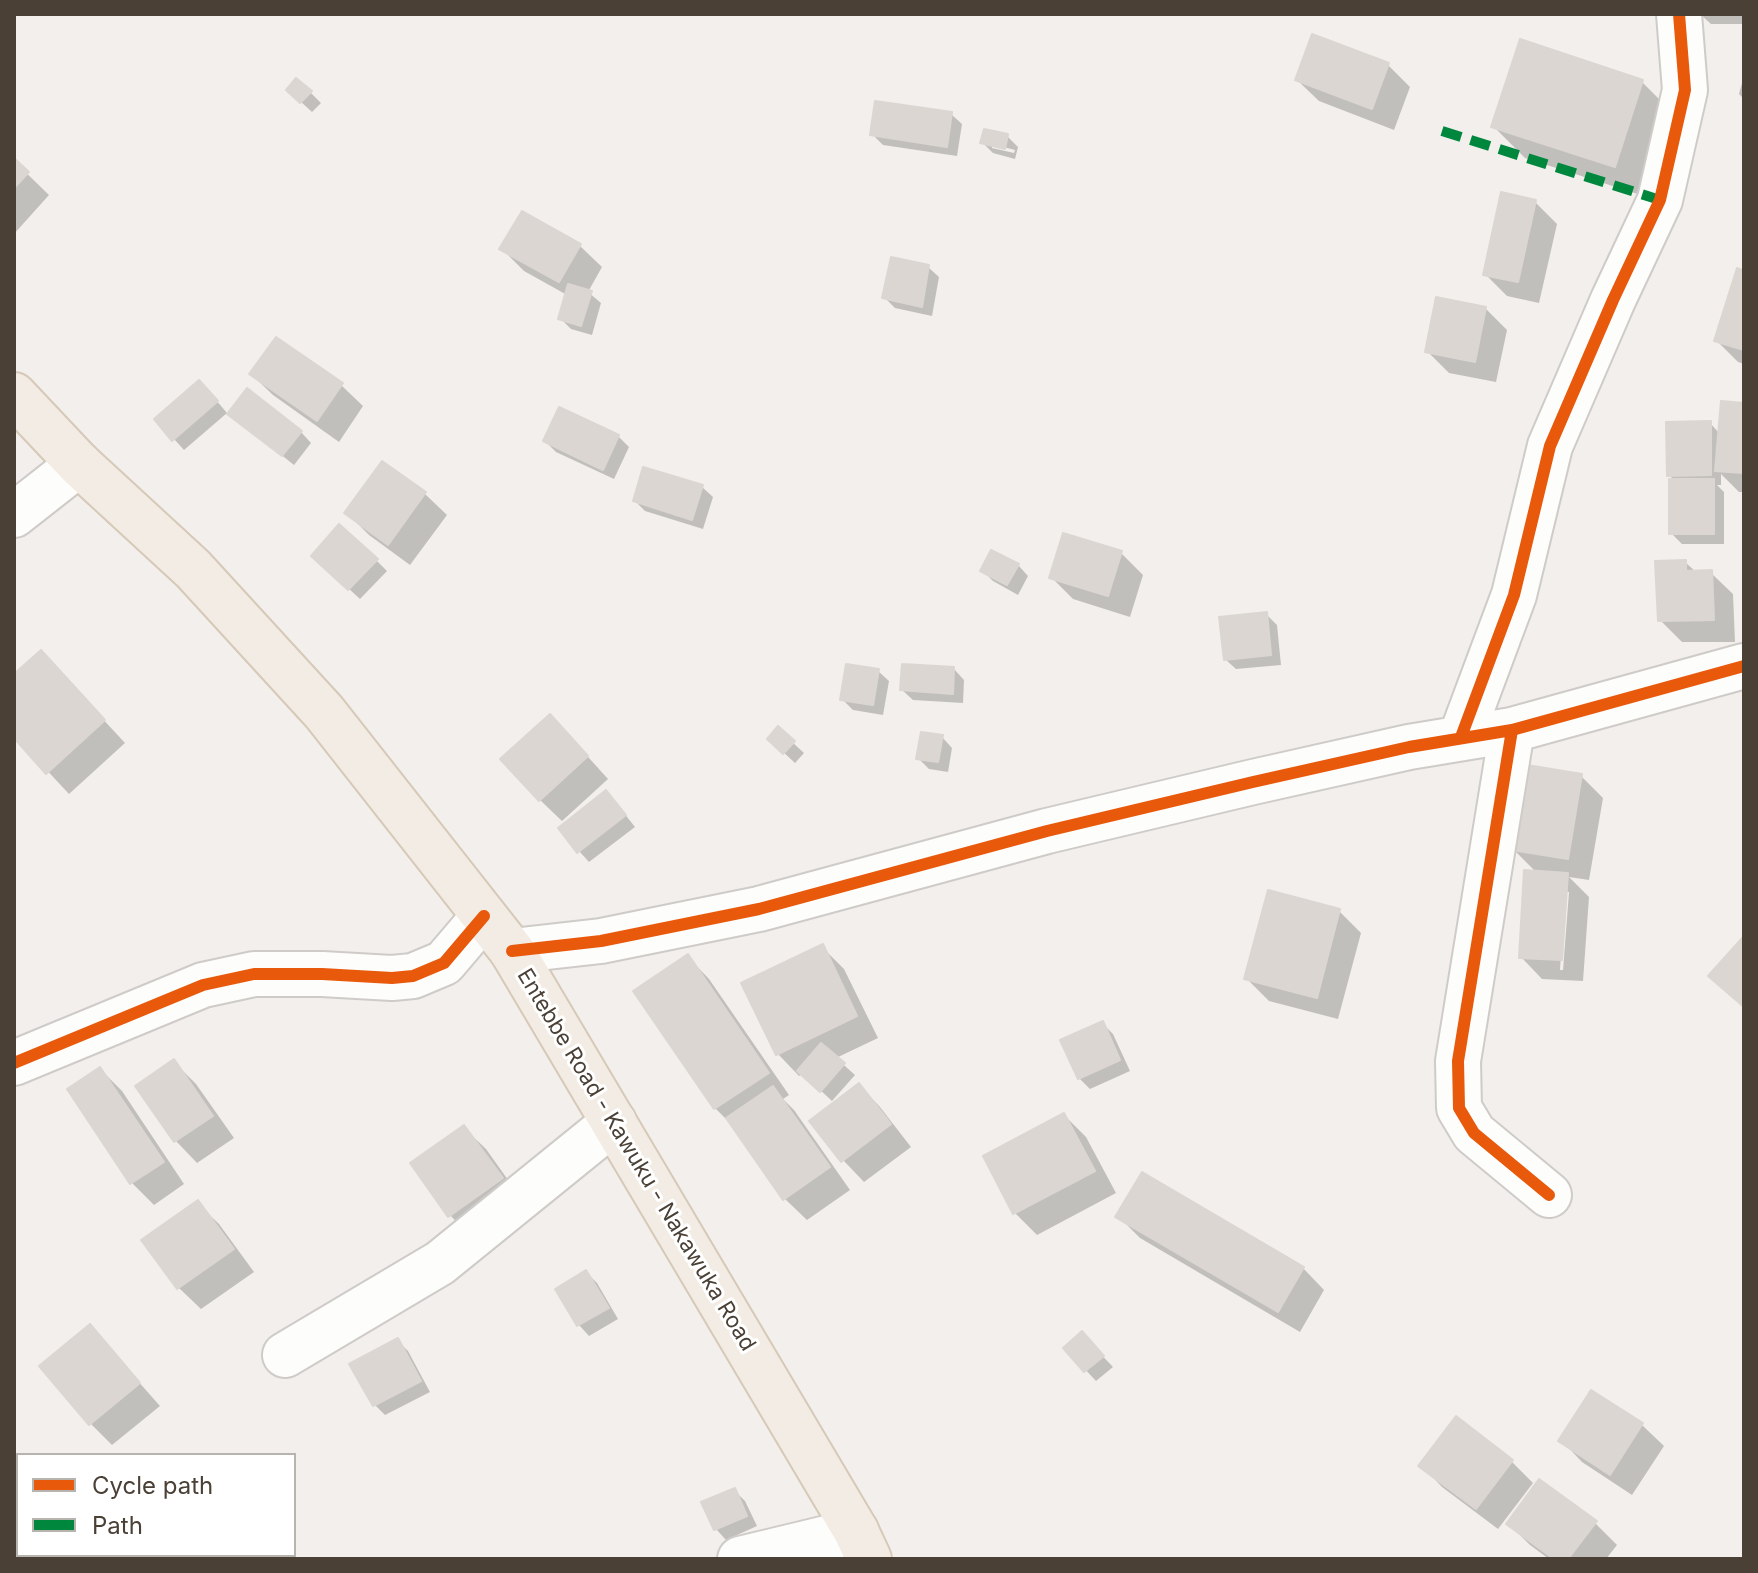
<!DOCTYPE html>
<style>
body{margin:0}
#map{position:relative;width:1758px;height:1573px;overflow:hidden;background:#f2efec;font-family:Inter,sans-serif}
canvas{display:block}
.frame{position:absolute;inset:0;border:16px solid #4a4036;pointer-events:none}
.legend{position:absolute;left:16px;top:1453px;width:280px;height:104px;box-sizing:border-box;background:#fff;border:2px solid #b7b3af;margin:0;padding:10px 14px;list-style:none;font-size:24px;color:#4a4036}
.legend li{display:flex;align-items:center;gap:16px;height:40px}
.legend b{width:40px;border:2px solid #b7b3af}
</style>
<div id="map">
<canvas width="1758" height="1573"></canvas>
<div class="frame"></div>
<ul class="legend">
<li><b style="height:10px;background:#e8590c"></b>Cycle path</li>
<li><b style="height:10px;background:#00873e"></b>Path</li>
</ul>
</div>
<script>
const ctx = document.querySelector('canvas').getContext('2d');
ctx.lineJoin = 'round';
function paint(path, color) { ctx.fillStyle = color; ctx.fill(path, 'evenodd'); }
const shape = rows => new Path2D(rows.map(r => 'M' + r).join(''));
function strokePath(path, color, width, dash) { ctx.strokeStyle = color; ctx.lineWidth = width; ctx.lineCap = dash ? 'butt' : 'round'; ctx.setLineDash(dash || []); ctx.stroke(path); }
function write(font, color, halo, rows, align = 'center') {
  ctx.font = font + ' Inter,sans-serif'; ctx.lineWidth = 6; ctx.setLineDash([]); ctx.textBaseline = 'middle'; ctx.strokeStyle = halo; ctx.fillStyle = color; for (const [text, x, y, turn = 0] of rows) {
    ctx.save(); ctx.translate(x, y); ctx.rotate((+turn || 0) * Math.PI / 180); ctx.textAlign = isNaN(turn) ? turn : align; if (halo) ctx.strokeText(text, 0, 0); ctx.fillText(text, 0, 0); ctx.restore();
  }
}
paint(shape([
 [1700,14,1744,14,1744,24,1711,24],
 [1313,37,1388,65,1410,87,1394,130,1319,101,1297,80],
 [1744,76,1744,99,1739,94],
 [1642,82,1674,114,1647,197,1525,158,1493,126],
 [288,90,310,92,321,103,312,112],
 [951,114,962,124,957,156,883,145,872,134],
 [1007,136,1018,147,1015,159,993,153,983,143],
 [992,144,1015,150,1014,153,992,148],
 [14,161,49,195,14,234],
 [1535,202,1557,224,1539,303,1507,296,1485,274],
 [523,214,580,246,602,267,588,292,601,303,592,335,571,329,560,318,567,295,524,271,502,249],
 [928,267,939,277,932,316,895,308,885,298],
 [1744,273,1744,364,1738,362,1716,340],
 [1485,308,1507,330,1496,382,1449,373,1427,351],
 [251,374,341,385,363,406,339,442,273,395],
 [210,393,227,413,184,450,174,439],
 [1744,405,1744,492,1739,492,1721,474,1721,485,1717,485,1724,492,1724,544,1682,544,1671,533,1675,481,1669,475,1710,423,1720,434],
 [230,414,301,432,311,443,294,465],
 [618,436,629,447,614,479,556,452,545,441],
 [382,463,425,494,447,515,410,565,369,535,347,513],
 [702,487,713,497,703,529,645,511,635,501],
 [1121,553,1143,575,1130,617,1073,599,1051,577],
 [376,560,387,571,360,599,324,566],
 [1685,562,1697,573,1711,573,1733,594,1735,642,1682,642,1660,620],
 [1018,565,1028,576,1018,595,993,581,983,571],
 [1266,614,1277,625,1281,665,1236,669,1225,659],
 [954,669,964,680,963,703,913,700,902,690],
 [878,671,889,681,883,715,853,710,843,700],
 [62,675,125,743,69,794,14,735,14,677],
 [778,729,804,753,795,763,780,749],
 [942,737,952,748,948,772,929,769,918,758],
 [571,738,608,779,562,821,540,800],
 [1581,776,1603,798,1589,880,1569,877,1589,897,1583,981,1542,979,1521,957,1537,873,1514,850],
 [1565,892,1569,892,1563,970,1560,970],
 [616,803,635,827,589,862,579,851],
 [1339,911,1361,933,1338,1019,1269,1001,1247,979],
 [822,947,844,969,878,1038,836,1058,855,1075,832,1101,803,1074,799,1076,778,1054],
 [688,957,709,979,789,1095,783,1099,794,1110,850,1190,807,1220,785,1199,733,1126,715,1108],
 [1102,1023,1113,1034,1130,1071,1090,1089,1079,1078],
 [174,1062,196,1084,234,1138,197,1163,176,1141,137,1086],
 [100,1069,122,1091,184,1184,154,1205,132,1183,70,1090],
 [859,1085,880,1107,911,1147,864,1182,843,1160],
 [1064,1115,1086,1137,1116,1193,1037,1235,1015,1213],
 [464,1128,486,1149,523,1201,471,1237,450,1215],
 [197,1203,219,1224,254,1272,201,1309,179,1288,144,1240],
 [1118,1216,1303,1268,1324,1290,1300,1332,1140,1238],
 [586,1272,597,1283,618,1319,589,1336,579,1325,558,1290],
 [90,1327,160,1406,112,1445,90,1423],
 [398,1341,408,1351,430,1392,385,1415,374,1404],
 [1092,1345,1113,1367,1096,1381,1065,1348],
 [1592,1393,1642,1425,1664,1446,1632,1495,1582,1462,1561,1440],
 [1511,1461,1533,1483,1498,1529,1442,1487,1421,1465],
 [734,1490,745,1501,757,1526,726,1540,716,1529],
 [1595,1523,1617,1545,1606,1559,1549,1559,1530,1545,1509,1524]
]), '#0003');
const building = shape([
 [1312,34,1389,63,1372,109,1295,80,1312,34],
 [1520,39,1643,80,1615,167,1491,127,1520,39],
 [296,78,312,91,300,103,286,90,296,78],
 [875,101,952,112,947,147,870,135,875,101],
 [984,129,1008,134,1005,149,980,143,984,129],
 [14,158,29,172,14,188,14,158],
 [1501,192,1536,200,1518,282,1483,275,1501,192],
 [522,211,581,244,559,282,499,249,522,211],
 [891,257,929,265,922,307,882,298,891,257],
 [1737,268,1744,271,1744,350,1714,341,1737,268],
 [568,284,592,291,581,326,558,319,568,284],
 [1436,297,1486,307,1475,362,1425,352,1436,297],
 [276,337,343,383,317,421,249,374,276,337],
 [199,380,218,401,172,441,154,419,199,380],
 [247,388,302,431,282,456,227,414,247,388],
 [1721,401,1744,403,1744,473,1715,471,1721,401],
 [559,407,619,435,603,470,543,441,559,407],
 [1711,421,1711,475,1667,476,1666,422,1711,421],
 [382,461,426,492,388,545,344,513,382,461],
 [643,467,703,485,692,520,633,501,643,467],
 [1669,479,1714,479,1714,534,1669,534,1669,479],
 [339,524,378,559,348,590,311,556,339,524],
 [1063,533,1122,551,1108,596,1049,578,1063,533],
 [991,550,1019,564,1007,585,980,571,991,550],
 [1686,560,1686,571,1712,570,1714,620,1658,621,1655,561,1686,560],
 [1267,612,1271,655,1224,660,1219,617,1267,612],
 [41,650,105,720,46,774,14,738,14,674,41,650],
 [846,664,879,669,873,705,840,700,846,664],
 [902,664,954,667,953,694,900,690,902,664],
 [550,714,588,756,539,801,500,759,550,714],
 [778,726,795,741,783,754,767,739,778,726],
 [921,732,943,735,938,762,916,759,921,732],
 [1527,765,1582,774,1568,859,1512,850,1527,765],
 [606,790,626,815,577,853,558,828,606,790],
 [1524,870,1568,873,1562,960,1519,958,1524,870],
 [1268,890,1340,909,1317,998,1244,979,1268,890],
 [1744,936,1744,1007,1708,976,1744,936],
 [823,944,857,1016,776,1055,741,983,823,944],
 [688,954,769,1073,714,1109,633,991,688,954],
 [1103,1021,1120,1060,1078,1079,1060,1040,1103,1021],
 [821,1043,845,1063,820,1092,797,1071,821,1043],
 [174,1059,213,1116,174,1142,135,1086,174,1059],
 [100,1067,164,1162,130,1184,67,1089,100,1067],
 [859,1083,891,1124,841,1162,809,1121,859,1083],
 [773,1086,830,1167,783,1200,726,1118,773,1086],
 [1064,1113,1095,1171,1013,1214,983,1156,1064,1113],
 [464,1125,503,1178,448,1217,410,1163,464,1125],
 [1142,1172,1304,1267,1278,1312,1115,1217,1142,1172],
 [198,1200,234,1249,177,1289,141,1240,198,1200],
 [586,1270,609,1308,577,1326,555,1289,586,1270],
 [90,1324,140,1383,89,1425,39,1366,90,1324],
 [1082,1331,1104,1356,1084,1372,1063,1348,1082,1331],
 [398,1338,421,1381,373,1406,349,1364,398,1338],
 [1591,1390,1643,1423,1610,1475,1558,1441,1591,1390],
 [1456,1416,1513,1460,1476,1509,1418,1466,1456,1416],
 [1539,1479,1597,1521,1568,1559,1554,1559,1506,1524,1539,1479],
 [735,1488,747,1516,714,1530,701,1502,735,1488]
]);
paint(building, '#dbd6d2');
strokePath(building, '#dbd6d1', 2);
const minor = shape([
 [14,515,79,464],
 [1512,730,1458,1061,1459,1108,1474,1133,1549,1195],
 [1461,737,1514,595,1550,446,1613,300,1660,200,1685,90,1679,14],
 [512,951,601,941,759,909,1047,831,1253,782,1409,747,1512,730,1744,666],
 [14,1063,203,985,254,974,322,974,392,978,413,976,444,963,484,916],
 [285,1355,440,1263,614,1122],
 [14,1505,18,1503],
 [740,1559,856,1531]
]);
const major = shape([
 [14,395,79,464,193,569,324,712,512,951,856,1531,869,1559]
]);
strokePath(minor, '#cfcbc8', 48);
strokePath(major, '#d6c9b7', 48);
strokePath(minor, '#fdfdfc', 44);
strokePath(major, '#f2ece4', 44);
strokePath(shape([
 [1442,131,1660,200]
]), '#00873e', 10, [20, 10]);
strokePath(shape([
 [1512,730,1458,1061,1459,1108,1474,1133,1549,1195],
 [1461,737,1514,595,1550,446,1613,300,1660,200,1685,90,1679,14],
 [512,951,601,941,759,909,1047,831,1253,782,1409,747,1512,730,1744,666],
 [14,1063,203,985,254,974,322,974,392,978,413,976,444,963,484,916]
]), '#e8590c', 12);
write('22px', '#4a4036', '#fff', [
 ["Entebbe Road - Kawuku - Nakawuka Road",636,1160,59]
]);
</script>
